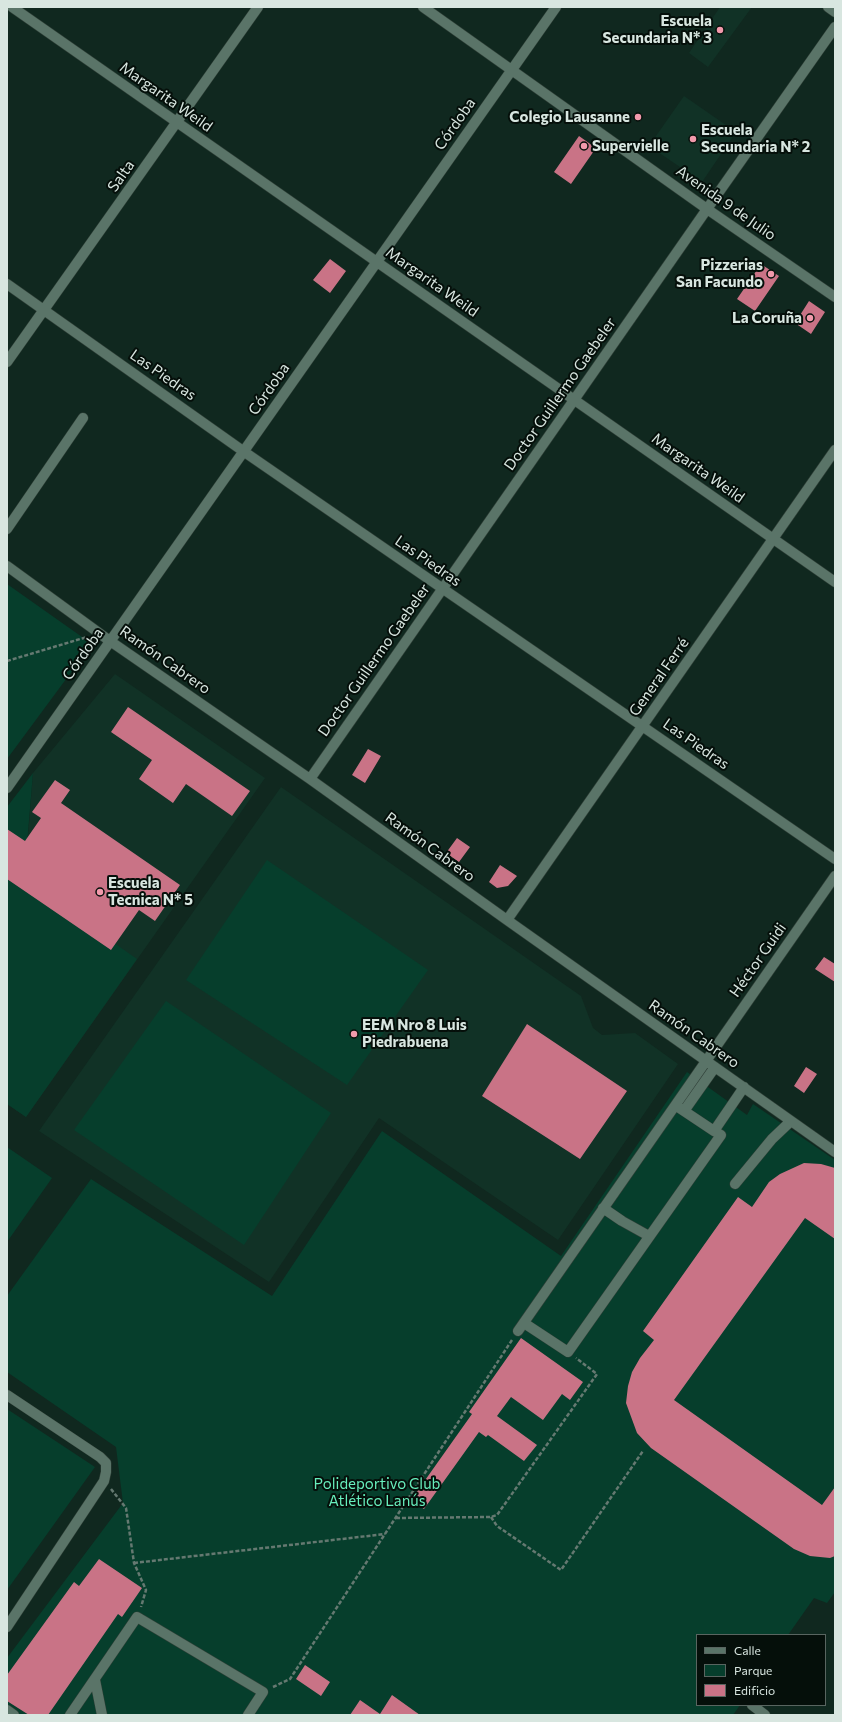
<!DOCTYPE html>
<meta charset="utf-8">
<style>
body{margin:0}
#map{position:relative;width:842px;height:1722px;overflow:hidden;background:#10281f;font-family:Commissioner,sans-serif}
canvas{display:block}
.frame{position:absolute;inset:0;border:8px solid #d8e6e0;pointer-events:none}
.legend{position:absolute;left:696px;top:1634px;width:130px;height:72px;box-sizing:border-box;background:#050f0a;border:1px solid #596560;margin:0;padding:5px 7px;list-style:none;font-size:12px;color:#d8e6e0}
.legend li{display:flex;align-items:center;gap:8px;height:20px}
.legend b{width:20px;border:1px solid #596560}
</style>
<div id="map">
<canvas width="842" height="1722"></canvas>
<div class="frame"></div>
<ul class="legend">
<li><b style="height:5px;background:#5a7468"></b>Calle</li>
<li><b style="height:11px;background:#063e2c"></b>Parque</li>
<li><b style="height:11px;background:#c97386"></b>Edificio</li>
</ul>
</div>
<script>
const ctx = document.querySelector('canvas').getContext('2d');
ctx.lineJoin = 'round';
function paint(path, color) { ctx.fillStyle = color; ctx.fill(path, 'evenodd'); }
const shape = rows => new Path2D(rows.map(r => 'M' + r).join(''));
function strokePath(path, color, width, dash) { ctx.strokeStyle = color; ctx.lineWidth = width; ctx.lineCap = dash ? 'butt' : 'round'; ctx.setLineDash(dash || []); ctx.stroke(path); }
function write(font, color, halo, rows, align = 'center') {
  ctx.font = font + ' Commissioner,sans-serif'; ctx.lineWidth = 4; ctx.setLineDash([]); ctx.textBaseline = 'middle'; ctx.strokeStyle = halo; ctx.fillStyle = color; for (const [text, x, y, turn = 0] of rows) {
    ctx.save(); ctx.translate(x, y); ctx.rotate((+turn || 0) * Math.PI / 180); ctx.textAlign = isNaN(turn) ? turn : align; if (halo) ctx.strokeText(text, 0, 0); ctx.fillText(text, 0, 0); ctx.restore();
  }
}
paint(shape([
 [720,7,752,7,708,67,689,53],
 [684,96,736,132,702,182,649,146],
 [115,674,265,778,26,1117,7,1104,33,773],
 [281,787,581,996,593,1028,602,1035,635,1033,678,1064,558,1240,379,1118,269,1282,39,1131]
]), '#113226');
paint(shape([
 [7,584,92,644,7,759],
 [33,773,24,880,137,959,26,1117,7,1104,7,807],
 [267,860,428,970,347,1085,186,980],
 [166,1001,331,1113,244,1245,74,1130],
 [687,1072,747,1115,753,1104,835,1160,835,1592,827,1603,814,1598,788,1635,697,1635,697,1705,740,1705,733,1715,7,1715,7,1658,123,1503,116,1447,7,1372,7,1296,91,1179,272,1296,382,1131,561,1256],
 [7,1147,52,1178,7,1242],
 [7,1409,95,1467,7,1590]
]), '#063e2c');
paint(shape([
 [579,136,596,148,571,184,554,172],
 [330,259,346,271,330,293,313,280],
 [761,264,779,276,755,311,737,299],
 [809,301,825,312,811,334,795,323],
 [128,707,250,791,232,816,186,784,173,803,139,779,152,760,111,732],
 [368,749,381,756,365,783,352,775],
 [55,780,70,790,61,803,180,885,155,921,139,910,111,950,7,879,7,829,25,841,41,818,32,812],
 [457,838,470,847,459,862,446,853],
 [500,865,517,876,508,886,497,888,489,882],
 [824,957,835,964,835,982,815,969],
 [527,1024,627,1091,580,1159,482,1096],
 [806,1067,817,1074,804,1093,794,1086],
 [804,1163,821,1164,835,1168,835,1239,805,1218,674,1400,822,1505,835,1487,835,1556,830,1558,810,1556,794,1549,651,1448,637,1433,626,1403,628,1386,632,1372,640,1358,654,1340,643,1331,738,1197,752,1207,769,1182,780,1174],
 [521,1338,583,1382,570,1400,562,1394,543,1420,511,1397,497,1416,537,1445,524,1461,488,1435,486,1437,479,1432,424,1509,411,1500,472,1414,469,1412],
 [99,1559,142,1588,122,1617,118,1614,48,1715,29,1715,7,1701,7,1675,74,1582,79,1586],
 [305,1665,330,1682,321,1696,296,1679],
 [392,1695,420,1715,350,1715,360,1700,380,1714]
]), '#c97386');
const minor = shape([
 [12,7,835,582],
 [423,7,707,209,835,297],
 [828,7,835,12],
 [7,284,243,451,835,859],
 [7,362,258,7],
 [7,529,83,418],
 [7,566,110,641,310,779,507,920,835,1152],
 [310,779,707,209,835,27],
 [7,788,556,7],
 [507,920,835,450],
 [678,1107,714,1131],
 [684,1111,715,1067],
 [735,1184,772,1139,791,1121],
 [603,1208,622,1221,649,1236],
 [524,1323,568,1352,721,1135,714,1131,744,1087],
 [518,1331,835,876],
 [7,1395,100,1457,106,1463,106,1472,104,1481,7,1627],
 [95,1680,102,1715],
 [752,1705,765,1715],
 [7,1710,14,1715],
 [70,1715,137,1617,263,1692,248,1715]
]);
strokePath(minor, '#304038', 11);
strokePath(shape([
 [7,661,87,637],
 [111,1489,126,1508,134,1563,146,1590,141,1607],
 [491,1517,497,1526,561,1570,643,1451],
 [396,1518,491,1517,497,1515,597,1374,576,1358],
 [134,1563,385,1534],
 [273,1687,290,1679,512,1340]
]), '#657971', 2.5, [4, 2]);
strokePath(minor, '#5a7468', 10);
for (const [x, y, r, color] of [
 [720,30,4,"#f29aac"],
 [638,117,4,"#f29aac"],
 [693,139,4,"#f29aac"],
 [584,146,4,"#f29aac"],
 [771,274,4,"#f29aac"],
 [810,318,4,"#f29aac"],
 [100,892,4,"#f29aac"],
 [354,1034,4,"#f29aac"]
]) { const dot = new Path2D(); dot.arc(x, y, r, 0, 2 * Math.PI); ctx.fillStyle = color; ctx.fill(dot); strokePath(dot, '#050f0a', 1.5); }
write('bold 15px', '#d8e6e0', '#050f0a', [
 ["Escuela",712,21],
 ["Secundaria N* 3",712,38],
 ["Colegio Lausanne",630,117],
 ["Escuela",701,130,"left"],
 ["Secundaria N* 2",701,147,"left"],
 ["Supervielle",592,146,"left"],
 ["Pizzerias",763,265],
 ["San Facundo",763,282],
 ["La Coruña",802,318],
 ["Escuela",108,883,"left"],
 ["Tecnica N* 5",108,900,"left"],
 ["EEM Nro 8 Luis",362,1025,"left"],
 ["Piedrabuena",362,1042,"left"]
], 'right');
write('15px', '#d8e6e0', '#050f0a', [
 ["Margarita Weild",166,97,35],
 ["Córdoba",455,124,-55],
 ["Salta",121,176,-55],
 ["Avenida 9 de Julio",726,203,35],
 ["Margarita Weild",432,282,35],
 ["Las Piedras",163,375,35],
 ["Córdoba",269,389,-55],
 ["Doctor Guillermo Gaebeler",560,394,-55],
 ["Margarita Weild",698,468,35],
 ["Las Piedras",428,561,35],
 ["Córdoba",83,654,-55],
 ["Ramón Cabrero",165,660,35],
 ["Doctor Guillermo Gaebeler",374,660,-55],
 ["General Ferré",659,677,-55],
 ["Las Piedras",696,744,35],
 ["Ramón Cabrero",430,847,36],
 ["Héctor Guidi",758,960,-55],
 ["Ramón Cabrero",694,1034,35]
]);
write('15px', '#67eebc', '#050f0a', [
 ["Polideportivo Club",377,1484],
 ["Atlético Lanús",377,1501]
]);
</script>
